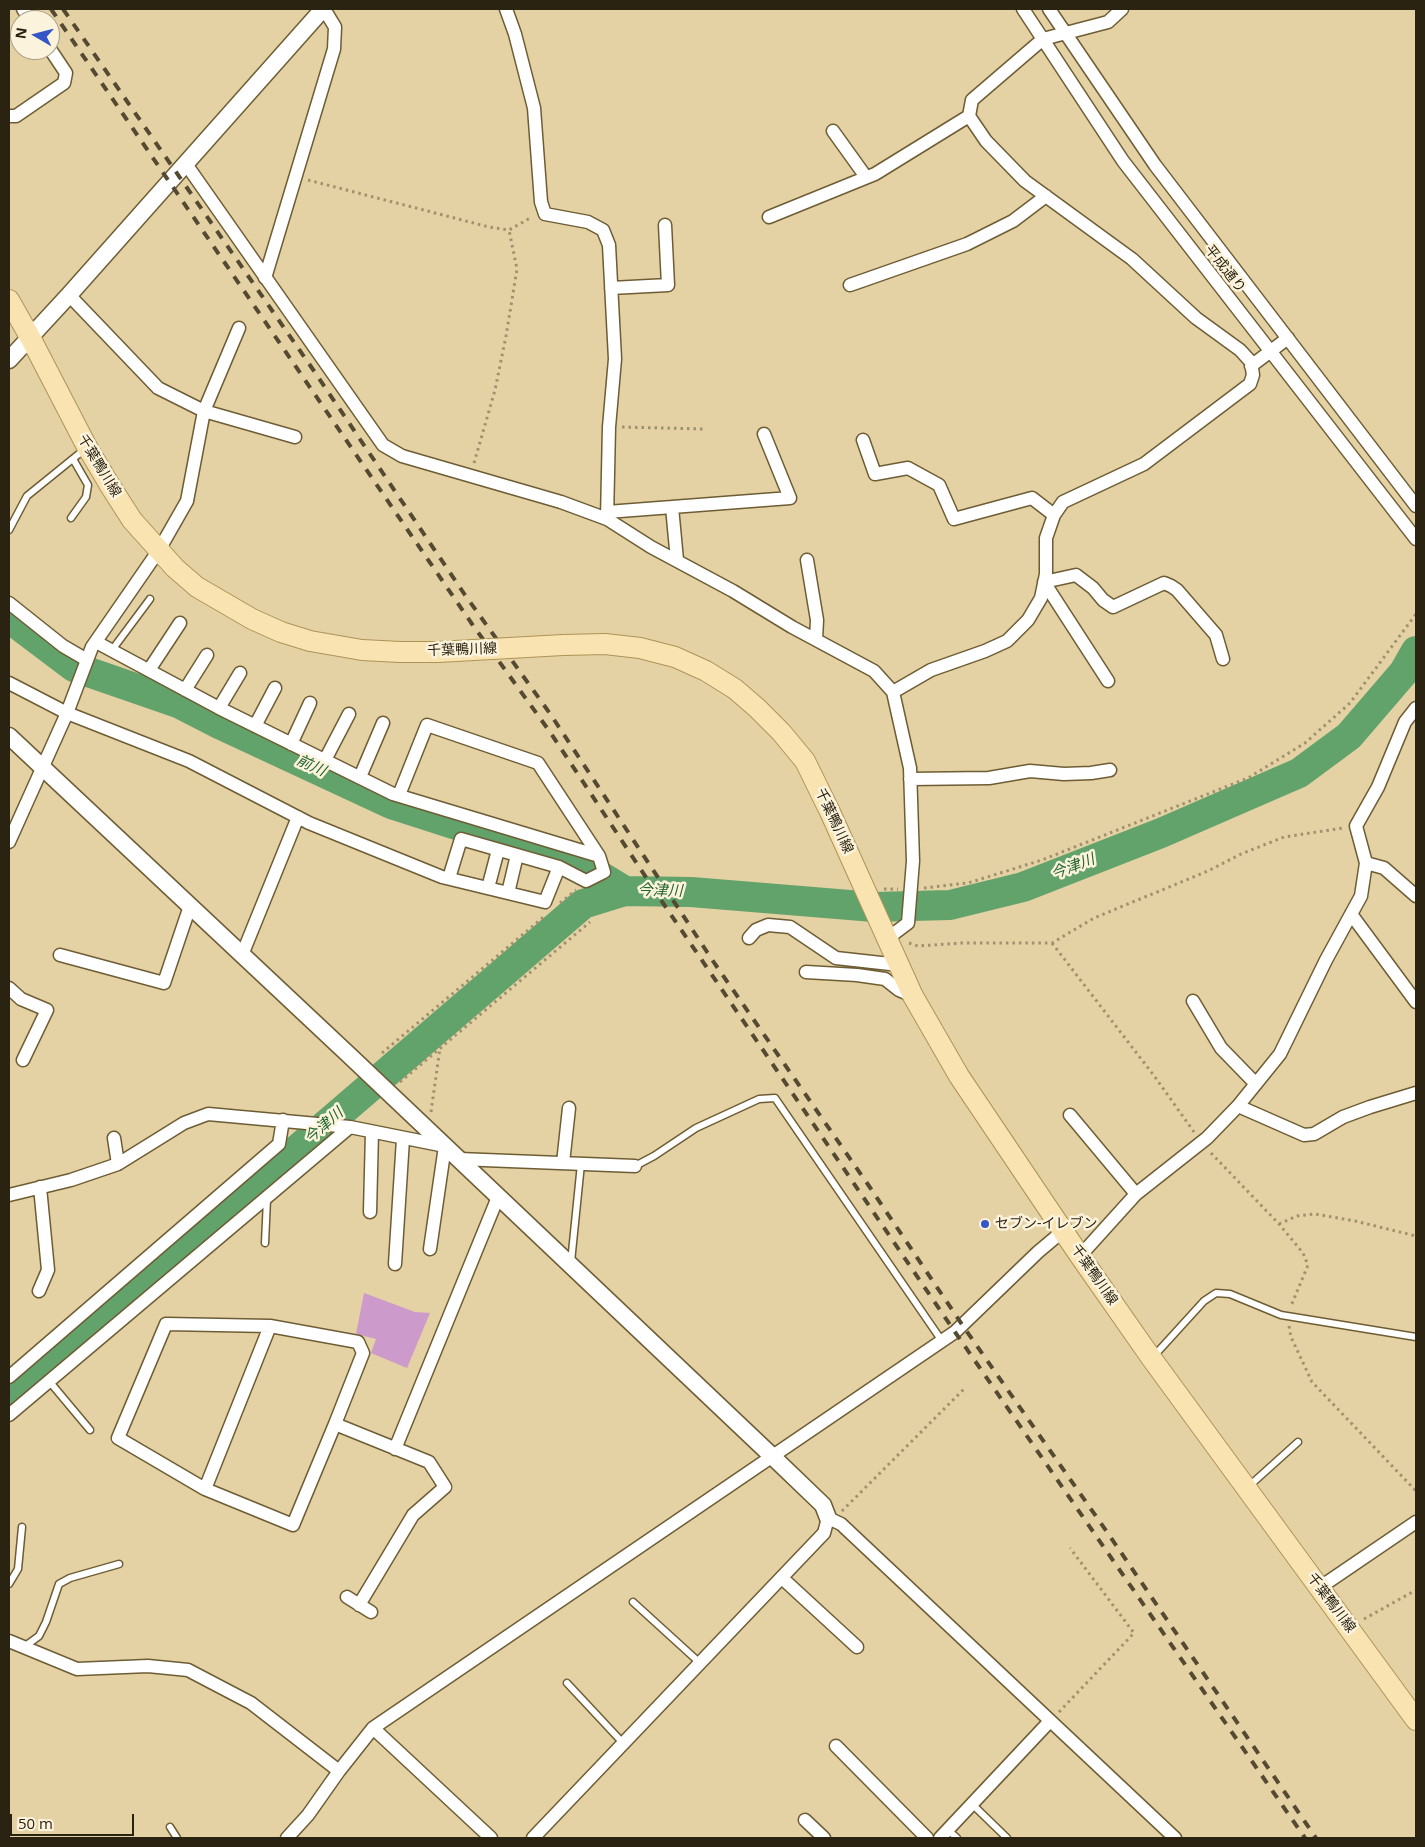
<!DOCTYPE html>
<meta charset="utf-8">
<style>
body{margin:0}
#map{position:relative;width:1425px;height:1847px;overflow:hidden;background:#e4d1a4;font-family:"Open Sans",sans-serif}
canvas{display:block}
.frame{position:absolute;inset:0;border:10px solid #2a2311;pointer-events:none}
.north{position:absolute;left:10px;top:10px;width:50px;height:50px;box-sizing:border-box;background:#fcf3dc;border:1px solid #a8a08b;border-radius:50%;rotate:278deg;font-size:14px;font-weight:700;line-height:20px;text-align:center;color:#2a2311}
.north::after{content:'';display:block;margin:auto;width:18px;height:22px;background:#3655c6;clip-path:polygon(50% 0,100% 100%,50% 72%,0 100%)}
.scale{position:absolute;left:10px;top:1814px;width:124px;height:22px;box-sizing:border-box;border:2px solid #2a2311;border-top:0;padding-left:6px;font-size:15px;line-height:18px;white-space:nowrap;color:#2a2311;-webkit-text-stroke:4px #fcf3dc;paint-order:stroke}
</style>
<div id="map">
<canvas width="1425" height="1847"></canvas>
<div class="frame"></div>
<div class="north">N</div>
<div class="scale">50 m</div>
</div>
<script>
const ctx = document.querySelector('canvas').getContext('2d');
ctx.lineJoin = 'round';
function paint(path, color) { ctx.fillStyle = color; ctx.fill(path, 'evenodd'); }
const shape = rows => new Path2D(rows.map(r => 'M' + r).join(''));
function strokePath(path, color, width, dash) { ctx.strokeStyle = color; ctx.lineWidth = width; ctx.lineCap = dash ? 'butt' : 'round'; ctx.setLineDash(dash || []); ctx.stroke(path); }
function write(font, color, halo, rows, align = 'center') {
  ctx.font = font + ' "Open Sans","Noto Sans JP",sans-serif'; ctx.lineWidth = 5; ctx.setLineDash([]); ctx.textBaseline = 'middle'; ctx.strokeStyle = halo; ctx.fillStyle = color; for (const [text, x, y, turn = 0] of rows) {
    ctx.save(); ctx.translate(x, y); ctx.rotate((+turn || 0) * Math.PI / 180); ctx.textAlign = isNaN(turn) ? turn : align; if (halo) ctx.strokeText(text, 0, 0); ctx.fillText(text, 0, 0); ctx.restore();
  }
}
paint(shape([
 [364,1293,415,1312,430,1313,407,1368,371,1353,376,1339,356,1334]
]), '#cc9acb');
strokePath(shape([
 [9,618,74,667,178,703,219,724,391,804,584,866,625,891],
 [9,1397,583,904,625,891,691,892,874,907,950,905,1023,887,1161,833,1299,773,1349,736,1404,672,1416,651]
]), '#62a26b', 30);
const service = shape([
 [71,518,86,497,88,485,73,459],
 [9,530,27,496,85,449],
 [112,650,150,599],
 [635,1166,654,1156,696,1128,759,1099,775,1098,942,1341],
 [265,1243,267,1199],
 [571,1262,581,1164],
 [1153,1357,1204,1301,1216,1293,1230,1294,1281,1315,1416,1337],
 [49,1381,90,1430],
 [1248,1487,1298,1442],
 [9,1584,18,1569,22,1527],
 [633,1602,700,1663],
 [24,1647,39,1636,46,1622,59,1584,70,1578,119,1564],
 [567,1683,623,1743],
 [972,1804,1007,1838],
 [170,1827,177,1838],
 [948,1830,957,1838]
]);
const minor = shape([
 [23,9,30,20],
 [506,9,515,34,534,108,541,202,545,214,588,222,603,230,609,245,615,359,609,427,607,519],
 [1023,9,1123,161,1416,539],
 [1049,9,1155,165,1416,506],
 [9,116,16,116,64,83,66,73,50,49],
 [833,131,866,177],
 [186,164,383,445,402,456,561,502,607,519,651,547,733,591,792,627,874,671,893,692,910,768,913,861,908,923,888,938],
 [769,217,875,174,969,116],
 [265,278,334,49,335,27,324,9],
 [850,285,967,244,1013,221,1046,196],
 [611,288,668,285,665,225],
 [69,295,158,388,204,411,295,437],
 [1251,366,1288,338],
 [863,440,875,474,908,468,939,485,954,519,1032,498,1054,515],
 [672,507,677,560],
 [607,512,790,498,764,434],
 [807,560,817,620,816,639],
 [9,603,63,646,87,660],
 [96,642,219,708,393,794,599,856],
 [149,670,180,623],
 [1108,681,1044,582,1076,575,1093,588,1103,600,1113,607,1164,583,1171,586,1177,590,1216,635,1223,659],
 [9,683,67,713,189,761,309,823,442,877,545,902,559,867],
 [185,690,207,655],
 [893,692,931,670,985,651,1007,641,1028,620,1041,598,1046,574,1046,538,1054,515,1063,502,1144,464,1250,384,1253,375,1251,362,1240,350,1196,318,1132,259,1025,181,986,141,969,116,972,100,1043,39,1108,22,1122,9],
 [219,708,240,673],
 [255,726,275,688],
 [291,744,310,703],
 [325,760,349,714],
 [360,777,383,723],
 [910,779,989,778,1030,771,1064,774,1091,773,1110,770],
 [399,795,427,725,538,763,599,856,604,872,586,881,559,867,461,839,449,878],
 [9,842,67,713,92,647,159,550,187,501,204,411,239,328],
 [1366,863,1384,868,1416,896],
 [488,888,498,850],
 [508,893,517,855],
 [1351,914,1416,1002],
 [749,938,756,930,768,925,790,927,836,958,899,965],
 [60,955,164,983,190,906],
 [242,955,298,817],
 [806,972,857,975,885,979,899,990,913,996],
 [9,988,21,999,47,1010,23,1060],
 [1193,1001,1221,1048,1256,1084],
 [1238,1106,1304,1135,1314,1134,1343,1117,1370,1107,1416,1093],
 [1070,1115,1136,1194],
 [114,1138,118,1164],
 [459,1159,635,1166],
 [563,1163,569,1108],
 [9,1195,71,1180,118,1164,184,1123,208,1114,350,1127,445,1146,430,1249],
 [370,1212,372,1132],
 [1080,1256,1136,1194,1207,1138,1238,1106,1280,1054,1326,960,1361,896,1366,863,1356,826,1378,787,1405,722,1416,708],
 [395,1264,403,1139],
 [39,1291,48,1270,40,1187],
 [9,1377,279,1144,283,1120],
 [9,1415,350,1127],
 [335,1424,363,1353,358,1342,270,1326,166,1324,118,1438,205,1489,293,1525,335,1424,429,1462,445,1487,413,1515,359,1605],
 [395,1449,498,1197],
 [205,1489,270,1326],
 [782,1578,857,1647],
 [1319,1588,1416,1522],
 [347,1597,371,1612],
 [9,1641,77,1669,148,1666,188,1670,251,1703,339,1771],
 [373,1728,491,1838],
 [836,1746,927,1838],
 [805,1820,824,1838],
 [287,1838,308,1815,339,1771,373,1728,955,1332,1038,1252,1063,1231],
 [533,1838,824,1533,828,1518,841,1524,1175,1838],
 [940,1838,1050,1721]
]);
const tertiary = shape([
 [9,360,69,295,323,9],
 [9,736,350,1056,773,1457,823,1505,828,1518]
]);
const primary = shape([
 [9,300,30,337,87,447,109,484,132,520,175,568,197,587,252,619,281,632,310,641,362,650,400,652,438,652],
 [563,645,605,644,640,648,675,657,706,671,735,689,757,708,781,732,805,761,830,812,913,996,959,1076,1080,1256,1152,1359,1416,1720]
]);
strokePath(service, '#6e5d34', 9);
strokePath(minor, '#6e5d34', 15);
strokePath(tertiary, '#6e5d34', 19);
strokePath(primary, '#ad9457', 22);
strokePath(shape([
 [308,180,489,227,509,230,532,217],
 [622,427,703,429],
 [474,463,495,390,506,336,517,269,509,230],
 [924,888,968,883,1042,860,1248,778,1305,743,1350,703,1416,614],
 [884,889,898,889],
 [560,903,576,890],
 [909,943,918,946,962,943,1052,943,1094,918,1208,871,1241,854,1284,837,1343,828],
 [1052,943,1155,1077,1194,1132],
 [382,1053,546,915],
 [400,1082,590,922],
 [431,1112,440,1048],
 [1211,1153,1279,1224,1303,1253,1308,1265,1291,1306],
 [1279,1224,1297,1216,1315,1214,1355,1221,1416,1236],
 [1289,1326,1291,1337,1312,1382,1416,1491],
 [842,1511,964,1389],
 [1364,1619,1416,1590],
 [1059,1712,1134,1633,1070,1548]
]), '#a0916e', 3, [2.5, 4]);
strokePath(service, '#fff', 6);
strokePath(minor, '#fff', 12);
strokePath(tertiary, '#fff', 16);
strokePath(primary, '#f8e3b1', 20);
strokePath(shape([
 [51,9,472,624,550,732,667,909,955,1332,1305,1838],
 [63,9,314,371,465,595,551,715,715,964,869,1186,963,1326,1107,1532,1316,1838]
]), '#544a32', 4, [9, 9]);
const primaryBridge = shape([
 [438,652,563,645]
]);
strokePath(primaryBridge, '#ad9457', 22, []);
strokePath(primaryBridge, '#f8e3b1', 20);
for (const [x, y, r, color] of [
 [985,1224,5,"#3655c6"]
]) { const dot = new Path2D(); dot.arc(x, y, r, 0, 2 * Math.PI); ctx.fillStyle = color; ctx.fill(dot); strokePath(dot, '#fcf3dc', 2); }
write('14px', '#2a2311', '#fcf3dc', [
 ["平成通り",1225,269,52],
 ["千葉鴨川線",99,466,59],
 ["千葉鴨川線",462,650,-2],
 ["千葉鴨川線",834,821,65],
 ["千葉鴨川線",1094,1275,55],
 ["千葉鴨川線",1331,1603,53]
]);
write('14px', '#2a2311', '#fcf3dc', [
 ["セブン-イレブン",995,1224]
], 'left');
write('italic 15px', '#226430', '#fcf3dc', [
 ["前川",311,766,25],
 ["今津川",1073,867,-21],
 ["今津川",660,891,1],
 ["今津川",324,1126,-41]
]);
</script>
